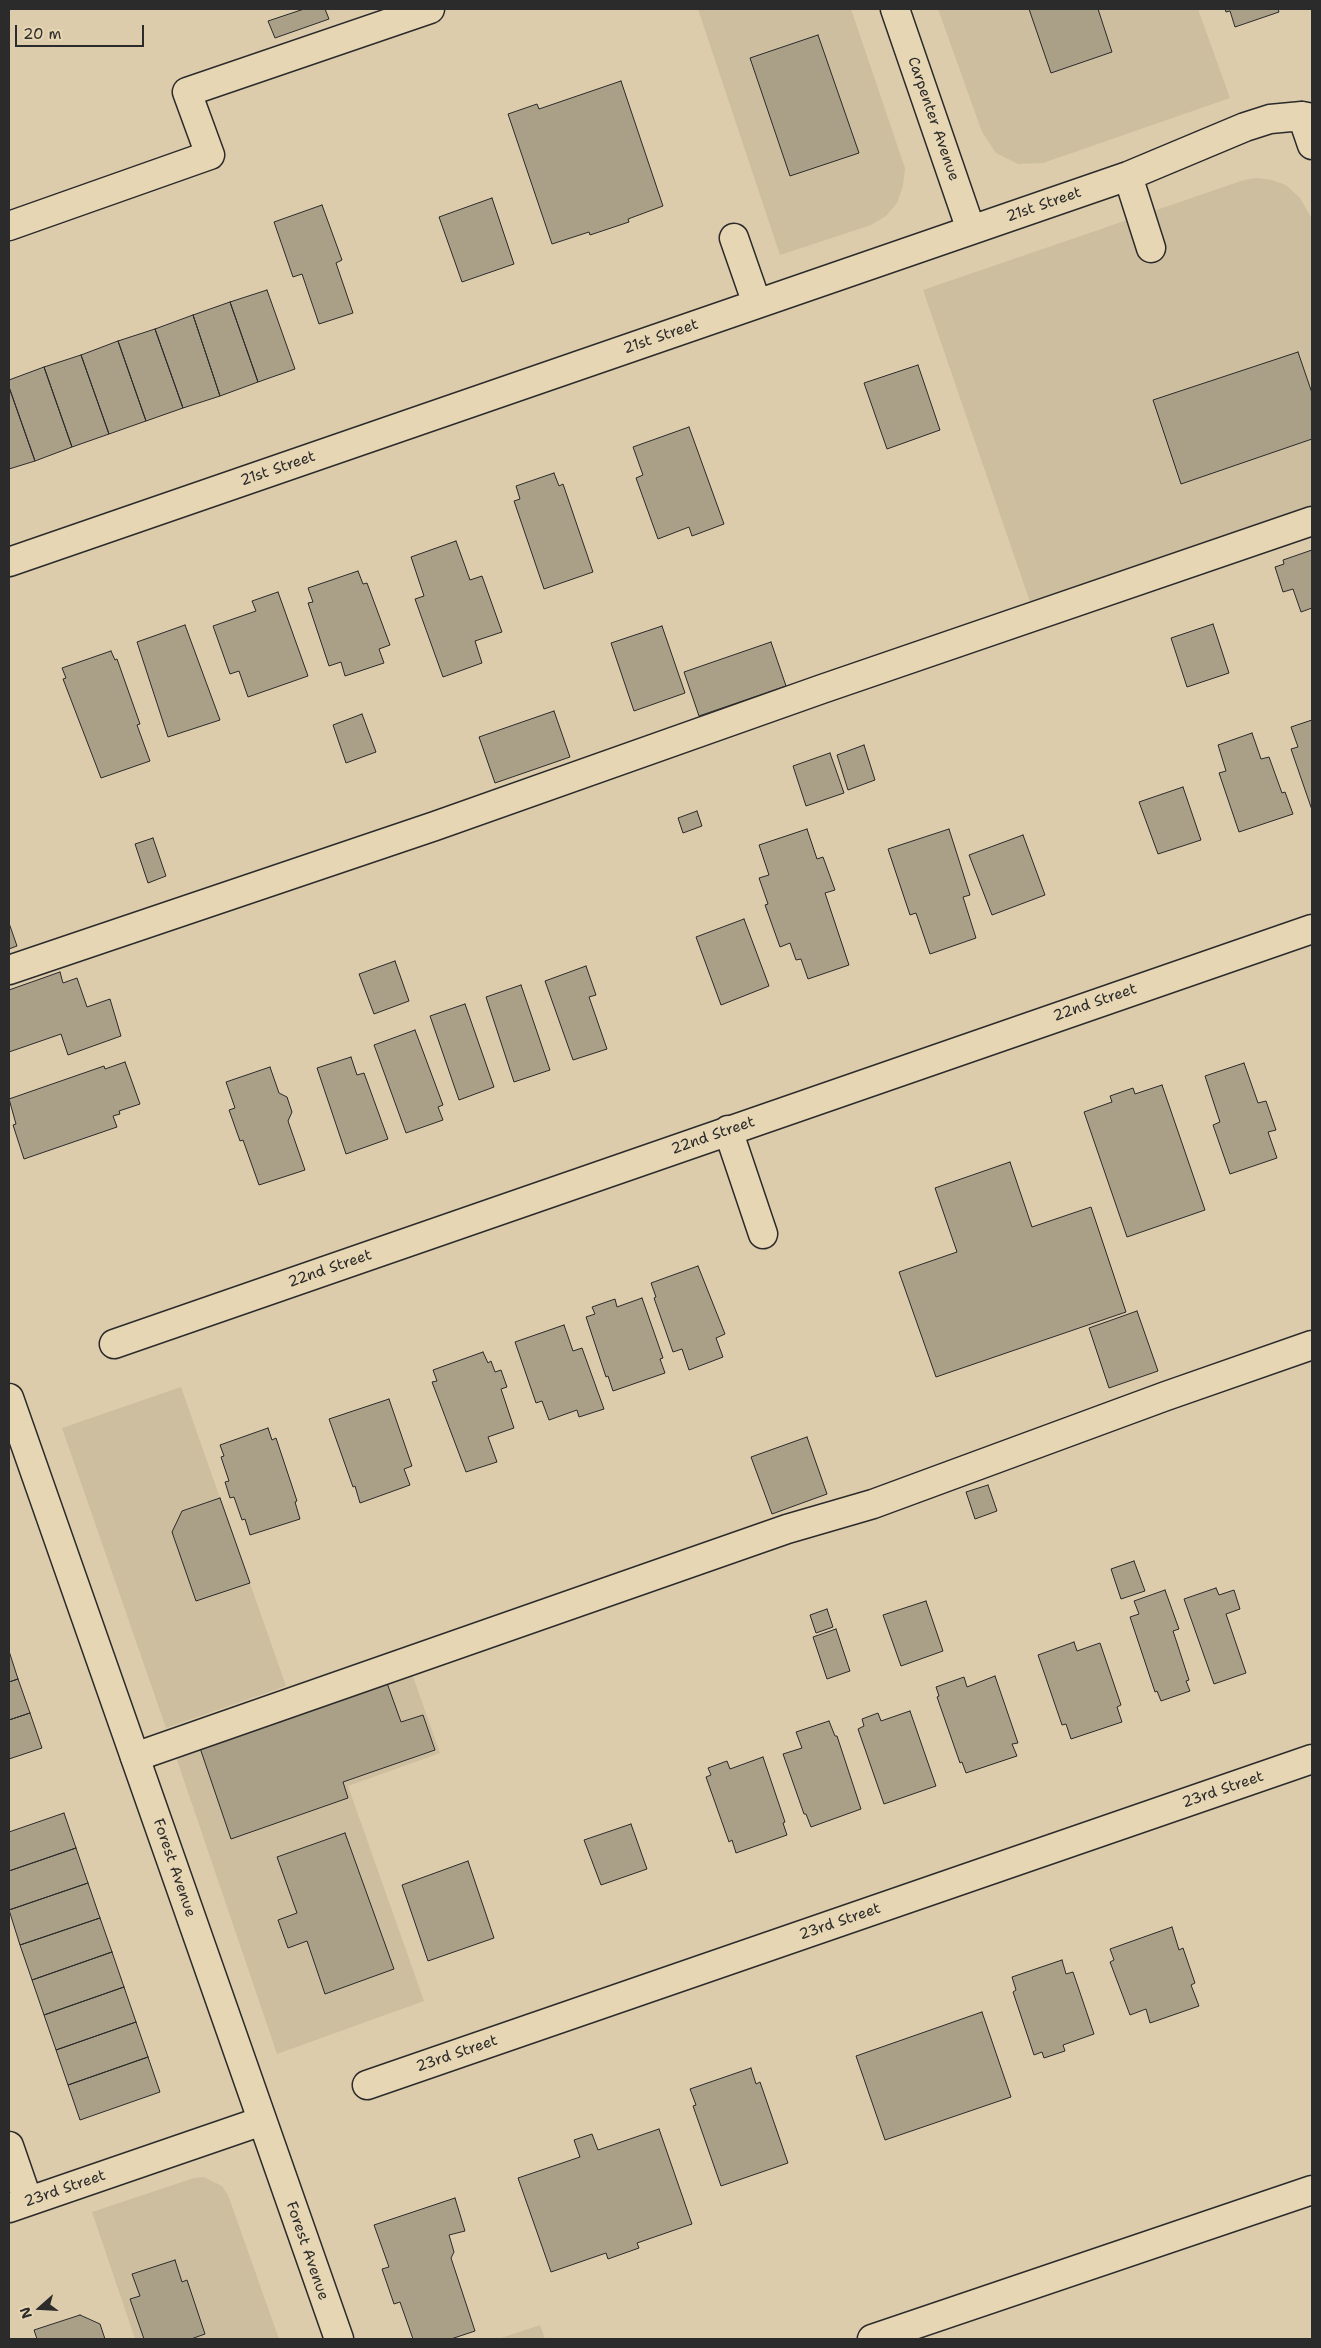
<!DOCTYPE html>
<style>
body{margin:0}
#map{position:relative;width:1321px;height:2348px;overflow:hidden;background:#dcccab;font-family:"Shantell Sans",sans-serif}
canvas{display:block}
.frame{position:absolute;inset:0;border:10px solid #2b2b2b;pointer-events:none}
.north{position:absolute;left:15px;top:2283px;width:50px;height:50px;-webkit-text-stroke:4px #e7d6b3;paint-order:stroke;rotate:251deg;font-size:14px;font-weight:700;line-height:20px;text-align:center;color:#2b2b2b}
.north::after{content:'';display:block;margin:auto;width:18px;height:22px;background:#2b2b2b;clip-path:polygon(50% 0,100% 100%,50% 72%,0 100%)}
.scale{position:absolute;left:15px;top:25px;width:129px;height:22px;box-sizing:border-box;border:2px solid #2b2b2b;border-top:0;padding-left:6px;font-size:15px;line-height:18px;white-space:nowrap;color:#2b2b2b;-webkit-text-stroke:4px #e7d6b3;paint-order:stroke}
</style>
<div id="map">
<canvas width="1321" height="2348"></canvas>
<div class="frame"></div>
<div class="north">N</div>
<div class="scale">20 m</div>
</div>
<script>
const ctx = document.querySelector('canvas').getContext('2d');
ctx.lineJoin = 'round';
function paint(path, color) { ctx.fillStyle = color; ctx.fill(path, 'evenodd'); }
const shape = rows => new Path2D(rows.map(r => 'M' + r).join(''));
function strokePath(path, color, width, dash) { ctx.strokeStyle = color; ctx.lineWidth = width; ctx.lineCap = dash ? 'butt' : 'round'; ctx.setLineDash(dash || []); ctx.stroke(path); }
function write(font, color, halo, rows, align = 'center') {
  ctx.font = font + ' "Shantell Sans",sans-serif'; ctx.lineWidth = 4.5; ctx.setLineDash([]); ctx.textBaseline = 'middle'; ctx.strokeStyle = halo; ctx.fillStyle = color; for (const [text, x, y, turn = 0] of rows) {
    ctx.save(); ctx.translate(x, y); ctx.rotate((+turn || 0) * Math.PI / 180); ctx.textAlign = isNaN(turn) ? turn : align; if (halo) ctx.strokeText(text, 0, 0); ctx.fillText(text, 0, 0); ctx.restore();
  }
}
paint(shape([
 [698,9,851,9,905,168,903,186,897,203,886,216,871,225,780,255],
 [938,9,1198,9,1230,98,1043,163,1018,164,996,153,982,132],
 [1257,178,1272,180,1286,185,1300,198,1312,219,1312,509,1031,605,923,290,1244,180],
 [181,1387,286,1686,166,1728,62,1428],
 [411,1671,440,1753,348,1786,424,2001,277,2054,175,1754],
 [204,2177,222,2186,228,2195,279,2339,135,2339,92,2212,194,2178],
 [540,2325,545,2339,498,2339]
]), '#cdbea0');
const building = shape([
 [304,9,325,9,329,19,275,38,268,21,304,9],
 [1029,9,1098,9,1112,52,1051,73,1029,9],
 [1225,9,1278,9,1279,12,1235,27,1230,11,1226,12,1225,9],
 [818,35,859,153,790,176,750,58,818,35],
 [621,81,663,206,628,219,629,222,590,235,589,232,552,244,508,114,537,104,539,109,621,81],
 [492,198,514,264,462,282,439,217,492,198],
 [322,205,342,260,336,263,353,313,319,324,302,274,293,277,274,222,322,205],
 [267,290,295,369,258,382,230,302,267,290],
 [230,302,258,382,220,396,193,315,230,302],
 [193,315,220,396,183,408,155,329,193,315],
 [155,329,183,408,146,421,118,341,155,329],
 [118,341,146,421,109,434,81,355,118,341],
 [1298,352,1312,393,1312,439,1181,484,1153,400,1298,352],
 [81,355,109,434,72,447,44,367,81,355],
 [918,365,940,430,887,449,864,383,918,365],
 [44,367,72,447,35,461,9,387,9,380,44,367],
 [9,387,35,461,9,469,9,387],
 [689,427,724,524,692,536,689,527,658,539,636,478,643,475,633,447,689,427],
 [554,473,559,486,563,484,593,572,544,589,514,501,520,499,516,486,554,473],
 [456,541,470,580,482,576,502,632,475,641,482,663,443,677,415,599,424,596,411,557,456,541],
 [1312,550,1312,608,1301,612,1293,589,1283,592,1275,567,1284,564,1283,560,1312,550],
 [358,571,363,584,367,583,390,645,379,649,384,663,345,676,341,662,329,666,308,603,313,602,308,588,358,571],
 [278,592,308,676,248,697,239,671,230,674,213,626,256,611,252,601,278,592],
 [1213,624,1229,673,1187,687,1171,638,1213,624],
 [185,625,220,720,168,737,137,642,185,625],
 [662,626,685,693,634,711,611,643,662,626],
 [771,642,786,686,699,716,684,672,771,642],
 [111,651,115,660,117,659,140,724,137,725,150,761,101,778,63,679,66,678,62,668,111,651],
 [554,711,570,757,495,783,479,737,554,711],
 [362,714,376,752,346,763,333,725,362,714],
 [1312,720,1312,810,1291,749,1298,747,1291,727,1312,720],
 [1252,733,1261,759,1269,757,1282,793,1285,792,1293,814,1239,832,1219,773,1226,771,1218,745,1252,733],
 [864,745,875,780,848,790,837,755,864,745],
 [830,753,844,793,806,806,793,766,830,753],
 [1183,787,1201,840,1158,854,1139,802,1183,787],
 [697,811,702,826,683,833,678,818,697,811],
 [807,829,817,859,823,857,835,890,825,893,849,965,808,979,801,959,796,960,790,943,780,947,765,905,768,904,759,878,769,875,759,845,807,829],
 [949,829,970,895,963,897,976,938,930,954,916,913,910,915,888,849,949,829],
 [1023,835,1045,895,992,915,969,855,1023,835],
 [153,838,166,876,148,883,135,844,153,838],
 [744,919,769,986,721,1005,696,937,744,919],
 [9,923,17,946,9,949,9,923],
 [395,961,409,1001,374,1014,359,974,395,961],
 [586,966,596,995,589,997,607,1049,573,1060,545,981,586,966],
 [60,972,63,983,77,978,87,1007,110,999,121,1036,68,1055,61,1034,9,1052,9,990,60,972],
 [521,985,550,1070,514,1082,486,997,521,985],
 [465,1004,494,1087,459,1100,430,1016,465,1004],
 [415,1030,443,1105,438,1107,443,1120,406,1133,374,1045,415,1030],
 [351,1057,357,1075,364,1073,388,1139,346,1154,317,1068,351,1057],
 [125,1062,140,1104,119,1111,120,1114,113,1116,117,1127,24,1159,13,1125,16,1124,9,1099,104,1066,105,1069,125,1062],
 [1244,1063,1258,1103,1266,1101,1276,1130,1268,1132,1277,1158,1230,1174,1213,1125,1220,1122,1205,1076,1244,1063],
 [270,1067,279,1093,287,1097,292,1112,288,1121,305,1170,259,1185,243,1140,240,1141,229,1110,235,1108,226,1082,270,1067],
 [1162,1085,1205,1210,1127,1237,1084,1112,1112,1102,1110,1096,1133,1088,1135,1094,1162,1085],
 [1010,1162,1032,1227,1091,1207,1126,1312,936,1377,899,1272,957,1252,935,1188,1010,1162],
 [698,1266,725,1334,716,1338,723,1357,689,1370,682,1349,673,1352,654,1298,656,1297,651,1283,698,1266],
 [642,1298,663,1358,660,1359,665,1373,613,1391,608,1376,606,1377,586,1317,595,1314,592,1307,615,1299,617,1307,642,1298],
 [1137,1311,1158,1371,1109,1388,1089,1328,1137,1311],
 [564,1325,573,1351,582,1348,604,1409,579,1417,577,1410,549,1420,542,1401,536,1403,515,1342,564,1325],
 [483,1352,488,1363,491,1361,495,1372,501,1370,507,1387,501,1389,514,1428,488,1437,497,1462,466,1472,432,1382,437,1381,433,1370,483,1352],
 [389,1399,412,1466,404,1469,410,1485,360,1503,355,1486,353,1487,329,1419,389,1399],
 [268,1428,272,1440,276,1438,297,1501,295,1502,300,1519,250,1535,245,1519,242,1520,234,1497,230,1498,225,1482,229,1481,221,1457,224,1456,220,1445,268,1428],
 [807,1437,827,1494,772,1514,751,1457,807,1437],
 [988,1485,997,1511,975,1519,966,1492,988,1485],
 [220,1498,250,1583,196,1601,172,1532,182,1511,220,1498],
 [1134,1561,1145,1591,1121,1599,1111,1569,1134,1561],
 [1216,1588,1219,1595,1234,1590,1240,1609,1226,1614,1246,1673,1214,1684,1184,1599,1216,1588],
 [1165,1590,1179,1629,1173,1631,1189,1680,1186,1681,1190,1691,1161,1701,1157,1691,1155,1692,1130,1617,1139,1614,1134,1601,1165,1590],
 [926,1601,943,1651,901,1666,883,1615,926,1601],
 [827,1609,833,1627,816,1633,810,1615,827,1609],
 [836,1629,850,1671,827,1679,813,1637,836,1629],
 [1074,1642,1077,1651,1100,1643,1121,1705,1117,1707,1122,1722,1071,1739,1066,1724,1062,1725,1038,1655,1074,1642],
 [9,1651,18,1679,9,1682,9,1651],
 [995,1676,1018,1743,1012,1744,1017,1756,966,1773,962,1762,960,1763,937,1697,939,1696,936,1687,964,1677,967,1687,995,1676],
 [18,1679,30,1713,9,1720,9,1682,18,1679],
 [387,1683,401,1722,423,1715,435,1750,343,1782,348,1798,231,1839,200,1748,387,1683],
 [910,1711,936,1786,884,1804,858,1729,864,1726,862,1719,878,1713,881,1721,910,1711],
 [30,1713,42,1748,9,1759,9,1720,30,1713],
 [829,1721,835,1736,837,1736,861,1809,811,1827,806,1814,804,1814,783,1754,802,1748,796,1732,829,1721],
 [763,1757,785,1822,783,1823,787,1835,736,1853,732,1840,729,1842,706,1777,711,1775,708,1768,727,1761,730,1769,763,1757],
 [64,1813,76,1848,9,1871,9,1832,64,1813],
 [631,1824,647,1869,601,1885,584,1840,631,1824],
 [345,1833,394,1969,325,1994,307,1941,288,1948,278,1920,297,1913,277,1857,345,1833],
 [76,1848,88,1883,9,1910,9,1871,76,1848],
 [468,1861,494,1938,428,1961,402,1885,468,1861],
 [88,1883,100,1918,20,1945,9,1910,88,1883],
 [100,1918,112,1952,32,1980,20,1945,100,1918],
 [1172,1927,1179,1950,1183,1948,1195,1983,1191,1985,1199,2006,1150,2023,1146,2009,1130,2015,1110,1962,1114,1960,1110,1949,1172,1927],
 [112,1952,124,1987,44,2015,32,1980,112,1952],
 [1062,1960,1066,1974,1073,1972,1094,2034,1063,2045,1065,2051,1044,2058,1042,2052,1034,2055,1013,1992,1016,1990,1012,1977,1062,1960],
 [124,1987,136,2022,56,2050,44,2015,124,1987],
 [982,2012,1011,2097,885,2140,856,2056,982,2012],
 [136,2022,148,2057,68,2085,56,2050,136,2022],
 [148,2057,160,2092,80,2120,68,2085,148,2057],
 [751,2068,756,2084,760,2082,788,2163,721,2186,693,2106,696,2105,690,2089,751,2068],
 [659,2129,692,2224,637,2243,639,2248,608,2259,606,2253,551,2272,518,2178,580,2157,574,2140,592,2134,598,2150,659,2129],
 [455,2198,465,2231,449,2235,454,2252,451,2258,475,2331,451,2339,413,2339,400,2302,394,2304,382,2269,389,2267,374,2225,455,2198],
 [175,2260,182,2282,187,2280,205,2334,191,2339,144,2339,130,2299,140,2296,132,2274,175,2260],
 [80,2315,100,2324,105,2339,37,2339,34,2330,80,2315]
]);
paint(building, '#aa9f87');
strokePath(building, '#2b2b2b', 1);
const minor = shape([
 [895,9,971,230],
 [1302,116,1312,145],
 [1128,176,1151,248],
 [9,226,210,155,187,92,430,9],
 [734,238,757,304],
 [9,562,1128,176,1245,127,1270,119,1302,116,1312,118],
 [9,970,435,826,822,689,1312,521],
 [728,1130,763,1234],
 [114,1344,1312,929],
 [135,1757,787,1529,873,1504,1166,1396,1312,1345],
 [367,2085,1312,1759],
 [9,2146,28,2201],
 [9,2208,262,2121],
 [872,2339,1312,2190]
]);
const major = shape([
 [9,1398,339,2339]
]);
strokePath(minor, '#2b2b2b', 31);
strokePath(major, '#2b2b2b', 31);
strokePath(minor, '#e7d6b3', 28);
strokePath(major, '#e7d6b3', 28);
write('15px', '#2b2b2b', '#e7d6b3', [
 ["Carpenter Avenue",933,119,71],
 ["21st Street",1044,205,-19],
 ["21st Street",661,337,-19],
 ["21st Street",278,469,-19],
 ["22nd Street",1095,1003,-19],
 ["22nd Street",713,1136,-19],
 ["22nd Street",330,1269,-19],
 ["23rd Street",1223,1790,-19],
 ["Forest Avenue",174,1868,71],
 ["23rd Street",840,1922,-19],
 ["23rd Street",457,2054,-19],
 ["23rd Street",65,2189,-19],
 ["Forest Avenue",307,2251,71]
]);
</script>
